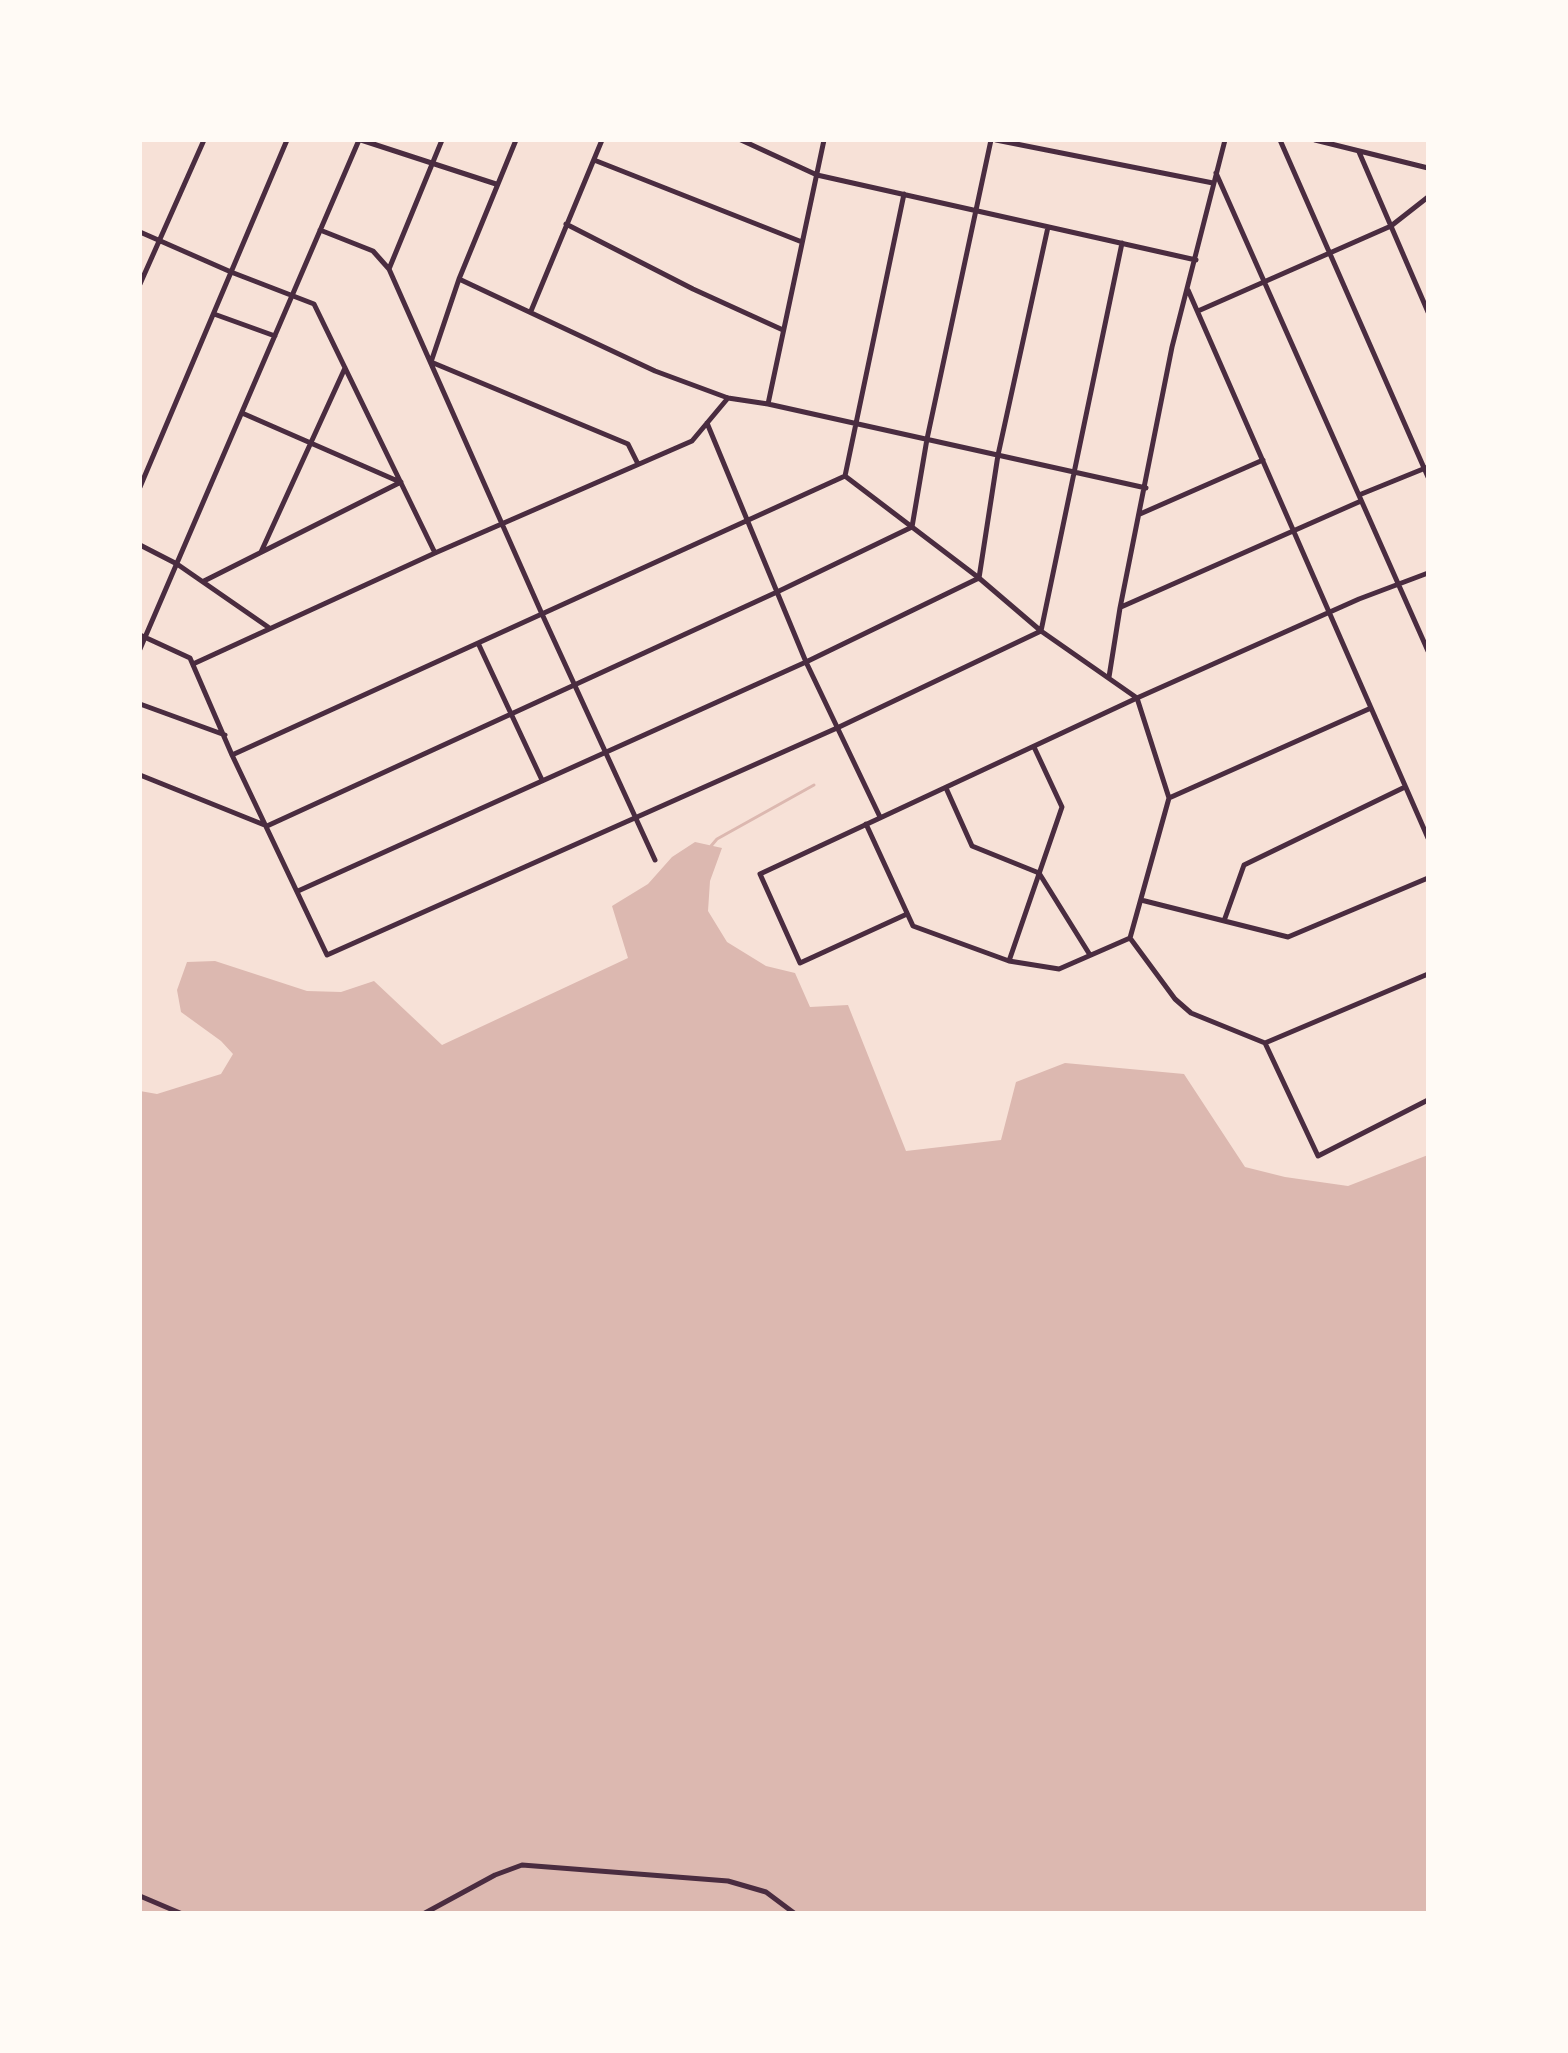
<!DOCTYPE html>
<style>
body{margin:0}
#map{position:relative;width:1568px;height:2053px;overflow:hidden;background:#f7e1d7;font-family:"Source Sans 3",sans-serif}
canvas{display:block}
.frame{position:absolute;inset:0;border:142px solid #fffaf5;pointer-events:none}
</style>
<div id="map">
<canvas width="1568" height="2053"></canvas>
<div class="frame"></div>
</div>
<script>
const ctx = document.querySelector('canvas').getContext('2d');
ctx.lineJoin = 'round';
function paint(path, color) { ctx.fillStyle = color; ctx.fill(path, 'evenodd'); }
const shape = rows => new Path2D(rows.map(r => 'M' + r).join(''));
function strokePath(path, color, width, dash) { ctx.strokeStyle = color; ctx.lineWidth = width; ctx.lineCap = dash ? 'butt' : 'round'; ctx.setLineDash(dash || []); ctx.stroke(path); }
paint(shape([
 [695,842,722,848,710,881,708,911,727,942,766,966,795,973,810,1007,848,1005,906,1151,1001,1140,1016,1082,1065,1063,1184,1074,1245,1167,1285,1177,1348,1186,1428,1155,1428,1913,140,1913,140,1091,157,1094,221,1074,233,1054,221,1041,181,1012,177,990,187,962,215,961,307,991,341,992,374,981,442,1045,628,958,612,906,648,884,672,857]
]), '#dcb8b0');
strokePath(shape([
 [711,846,717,839,814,785]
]), '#dcb8b0', 3);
strokePath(shape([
 [361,140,496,184],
 [442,140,389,269,542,614,655,860],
 [516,140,459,279,431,362,628,444,638,464],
 [741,140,817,175,1196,260],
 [996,140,1213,183],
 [1280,140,1428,477],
 [1315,140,1428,168],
 [1359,152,1428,312],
 [594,160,802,242],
 [1216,173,1428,651],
 [566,224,693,289,783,330],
 [320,230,373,251,389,269],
 [140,232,231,272,314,304,435,553],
 [459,279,655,371,728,398,768,404,1146,488],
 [140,284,204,140],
 [1188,290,1428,838],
 [531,311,602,140],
 [1198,311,1391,226,1428,197],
 [214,314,275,336],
 [768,404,824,140],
 [242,413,400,482],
 [707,423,806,662,880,817],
 [845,476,979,578,1041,631,1137,698,1169,798,1130,938],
 [845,476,904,194],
 [140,487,287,140],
 [1359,495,1428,467],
 [1140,514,1263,460],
 [140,545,177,564,268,627],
 [261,552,345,368],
 [204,581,401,482],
 [1121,607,1361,501],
 [140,635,190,658,232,755,327,955,837,728,1041,631,1122,243],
 [478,643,542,780],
 [140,649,359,140],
 [193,664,435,553,692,441,728,398],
 [1109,677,1120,608,1172,347,1225,140],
 [140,704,225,735],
 [232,755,845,476],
 [140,775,267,826,777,592,912,527,927,439,991,140],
 [946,788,972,846,1039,873,1090,955],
 [1169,798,1371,708],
 [866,824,913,926,1009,961,1062,807,1034,747],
 [298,891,806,662,979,578,998,455,1048,227],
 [1141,900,1288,937,1428,878],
 [907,914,800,963,760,874,1137,698,1359,599,1428,573],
 [1224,921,1244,865,1405,787],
 [1130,938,1175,999,1191,1013,1265,1043,1318,1156,1428,1100],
 [1009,961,1059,969,1130,938],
 [1265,1043,1428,974],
 [140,1896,180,1913],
 [425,1913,495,1875,522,1865,728,1881,766,1892,794,1913]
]), '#4a2c40', 5);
</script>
